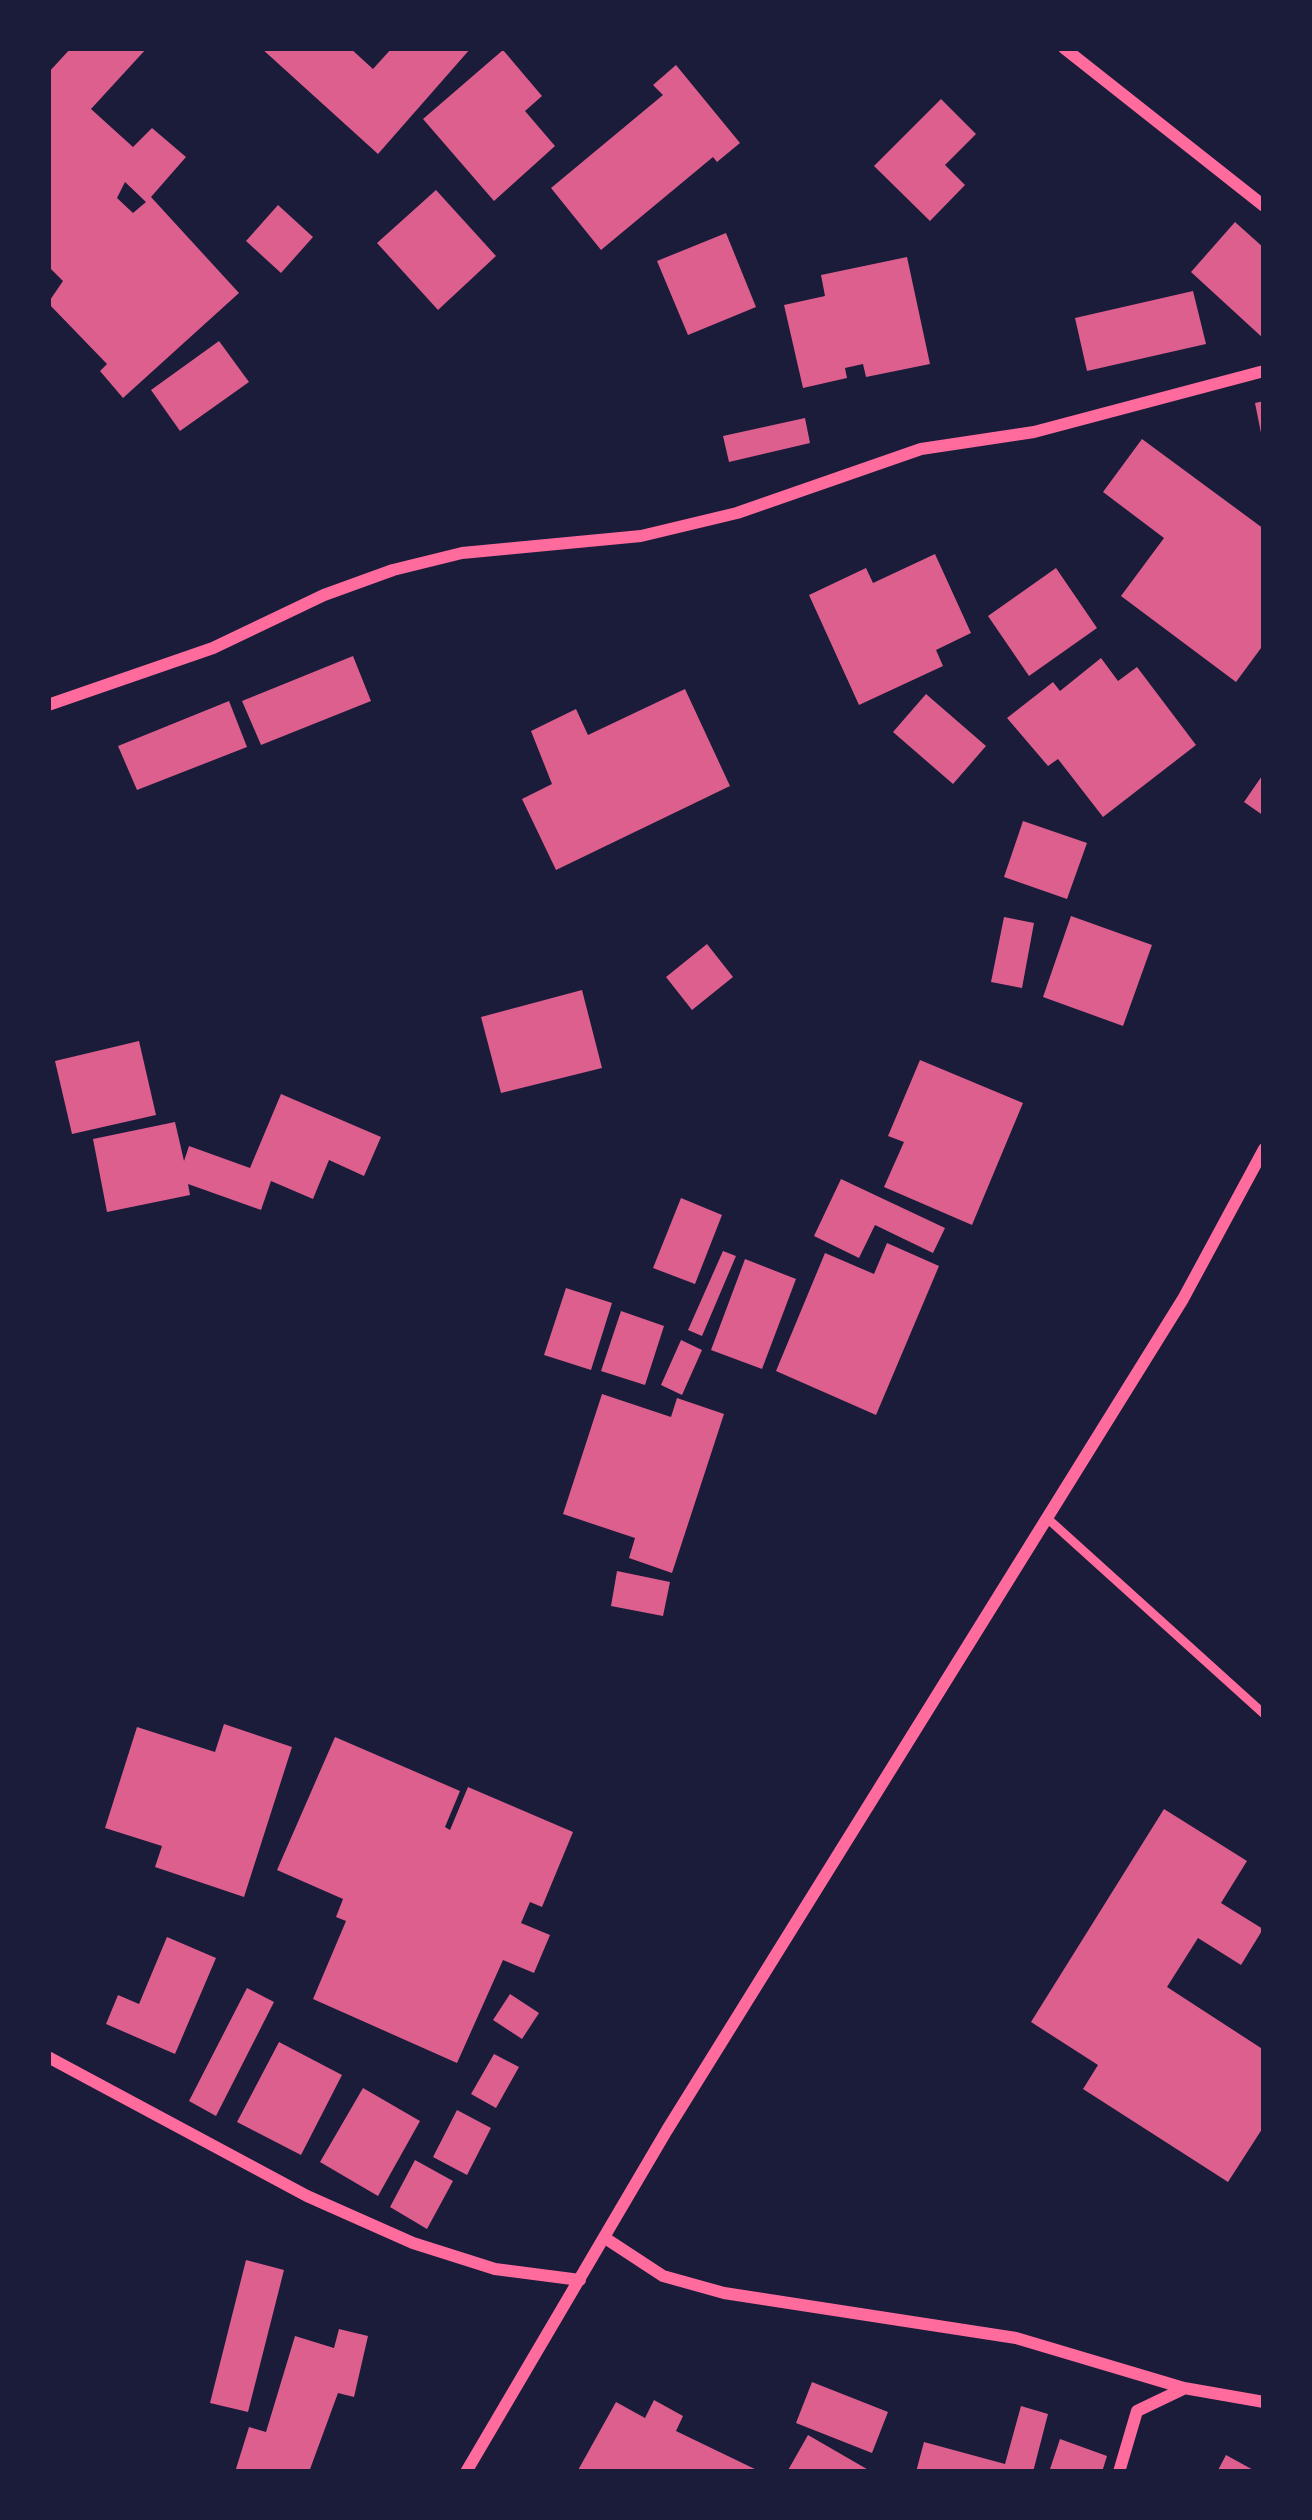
<!DOCTYPE html>
<style>
body{margin:0}
#map{position:relative;width:1312px;height:2520px;overflow:hidden;background:#1b1b3a;font-family:Rubik,sans-serif}
canvas{display:block}
.frame{position:absolute;inset:0;border:51px solid #1b1b3a;pointer-events:none}
</style>
<div id="map">
<canvas width="1312" height="2520"></canvas>
<div class="frame"></div>
</div>
<script>
const ctx = document.querySelector('canvas').getContext('2d');
ctx.lineJoin = 'round';
function paint(path, color) { ctx.fillStyle = color; ctx.fill(path, 'evenodd'); }
const shape = rows => new Path2D(rows.map(r => 'M' + r).join(''));
function strokePath(path, color, width, dash) { ctx.strokeStyle = color; ctx.lineWidth = width; ctx.lineCap = dash ? 'butt' : 'round'; ctx.setLineDash(dash || []); ctx.stroke(path); }
paint(shape([
 [71,48,147,48,91,109,133,147,152,128,186,157,151,197,239,293,123,398,100,371,107,364,48,303,63,281,48,266,48,73],
 [125,182,146,202,133,213,117,198],
 [261,48,350,48,373,69,392,48,471,48,378,154],
 [503,50,542,96,525,111,555,146,494,201,423,119],
 [676,65,740,143,717,162,713,157,601,250,551,188,663,95,653,85],
 [941,99,976,134,945,165,965,185,930,221,874,166],
 [436,190,496,256,438,310,377,243],
 [278,205,313,237,281,273,246,241],
 [1235,222,1264,248,1264,339,1191,272],
 [726,233,756,307,688,335,657,261],
 [907,257,930,364,866,377,863,364,845,368,847,378,803,388,784,305,825,296,821,275],
 [1193,291,1206,344,1087,371,1075,318],
 [219,341,249,382,180,431,151,390],
 [1264,401,1264,437,1262,438,1255,403],
 [805,418,810,443,729,462,723,436],
 [1142,439,1264,529,1264,644,1236,682,1121,596,1164,538,1103,492],
 [935,554,971,633,936,650,943,666,859,705,809,595,866,568,873,583],
 [1056,568,1097,628,1029,676,988,616],
 [353,656,371,701,261,745,242,701],
 [1101,658,1118,681,1137,667,1196,745,1103,817,1058,759,1048,766,1007,718,1053,682,1060,691],
 [685,689,730,786,556,870,522,799,552,784,531,731,576,709,588,735],
 [926,694,986,746,953,784,893,732],
 [229,701,247,747,137,790,118,746],
 [1264,773,1264,816,1244,802],
 [1023,821,1087,843,1067,899,1004,877],
 [1071,916,1152,945,1123,1026,1043,997],
 [1004,917,1034,923,1022,988,991,982],
 [707,944,733,977,692,1010,666,977],
 [582,990,602,1068,501,1093,481,1017],
 [139,1041,156,1115,72,1134,55,1061],
 [920,1060,1023,1103,972,1225,884,1187,904,1142,888,1136],
 [281,1094,381,1137,364,1176,329,1160,313,1199,271,1181,261,1210,188,1184,190,1195,107,1212,93,1139,175,1122,184,1161,189,1146,250,1168],
 [841,1179,945,1228,933,1253,875,1225,859,1258,814,1236],
 [681,1198,722,1215,695,1284,653,1268],
 [887,1243,939,1266,876,1415,776,1371,825,1253,874,1274],
 [723,1251,736,1256,702,1336,688,1330],
 [745,1259,796,1279,762,1369,711,1350],
 [566,1288,612,1303,591,1370,544,1355],
 [621,1311,664,1326,645,1385,601,1371],
 [681,1340,702,1350,682,1395,661,1385],
 [602,1394,671,1417,677,1398,724,1414,672,1573,629,1558,635,1538,563,1514],
 [617,1571,670,1582,663,1616,611,1606],
 [224,1724,292,1747,244,1897,155,1867,162,1846,105,1828,137,1727,215,1752],
 [335,1737,460,1791,445,1827,450,1830,468,1787,573,1832,542,1907,530,1902,521,1923,550,1935,534,1973,503,1960,457,2063,313,1999,346,1921,336,1917,343,1899,277,1870],
 [1164,1809,1247,1861,1221,1903,1263,1929,1241,1965,1198,1938,1167,1987,1264,2050,1264,2126,1228,2182,1083,2089,1098,2065,1031,2022],
 [167,1937,216,1958,175,2054,106,2024,118,1995,139,2004],
 [247,1988,274,2002,216,2116,189,2101],
 [510,1994,539,2013,522,2039,493,2020],
 [279,2042,342,2075,301,2155,237,2122],
 [494,2054,519,2067,496,2108,471,2094],
 [363,2088,420,2121,378,2196,320,2162],
 [457,2110,491,2128,467,2175,433,2157],
 [415,2160,453,2181,427,2229,390,2207],
 [246,2260,284,2270,248,2412,210,2403],
 [339,2329,368,2336,354,2397,338,2393,309,2472,235,2472,249,2427,266,2432,295,2336,334,2348],
 [812,2382,888,2412,872,2453,796,2423],
 [654,2400,683,2416,676,2431,761,2472,577,2472,616,2402,645,2418],
 [1021,2406,1048,2414,1033,2472,916,2472,924,2442,1005,2464],
 [808,2435,872,2472,787,2472],
 [1060,2439,1107,2456,1102,2472,1049,2472],
 [1226,2455,1257,2472,1217,2472]
]), '#dd5f8e');
strokePath(shape([
 [1047,1518,1264,1714]
]), '#ff6b9d', 9);
strokePath(shape([
 [1064,48,1264,206],
 [48,705,213,648,324,595,393,570,462,553,641,536,737,513,921,449,1034,432,1264,371],
 [48,2057,307,2196,413,2243,495,2269,580,2280],
 [605,2238,663,2276,724,2293,1016,2338,1184,2388,1264,2402],
 [466,2472,667,2130,1183,1299,1264,1149],
 [1119,2472,1137,2411,1183,2389]
]), '#ff6b9d', 12);
</script>
